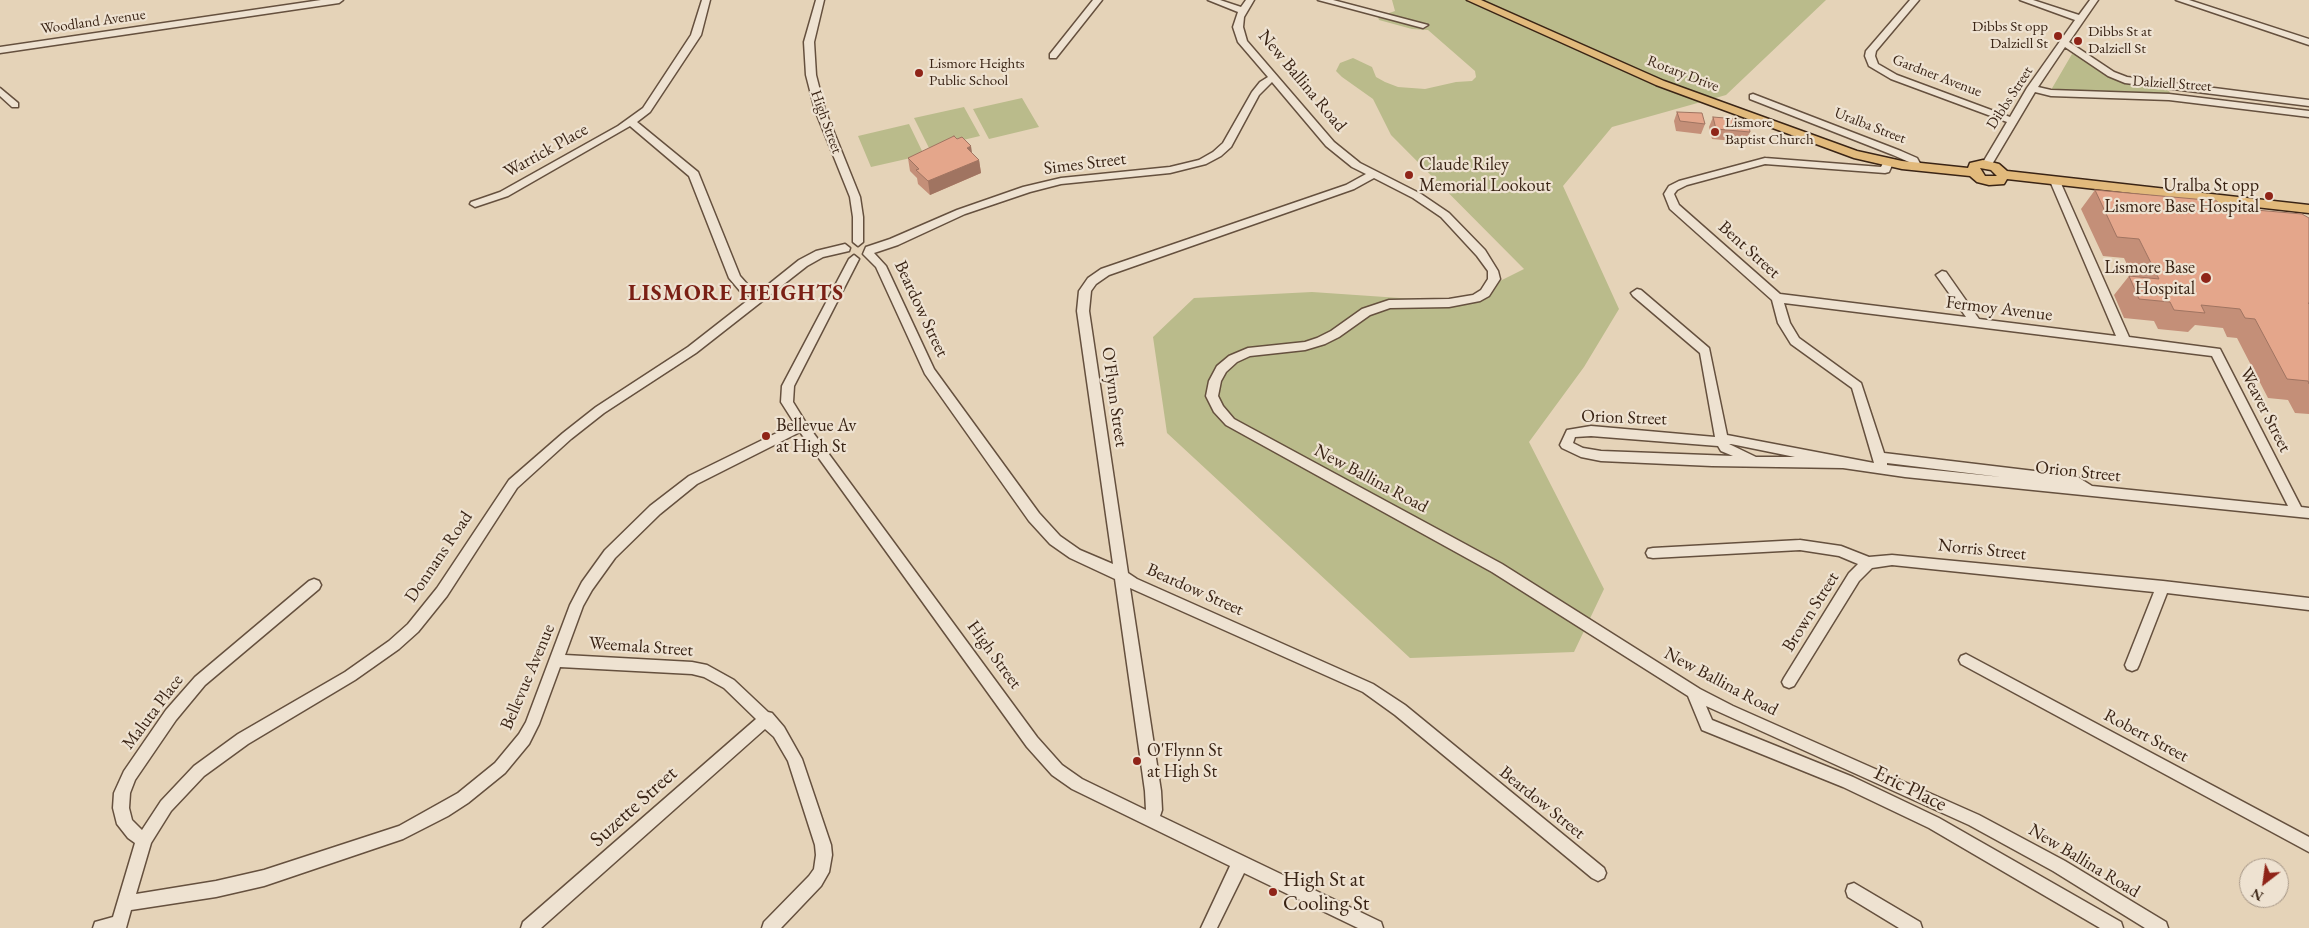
<!DOCTYPE html>
<style>
body{margin:0}
#map{position:relative;width:2309px;height:928px;overflow:hidden;background:#e5d3b8;font-family:"EB Garamond",serif}
canvas{display:block}
.north{position:absolute;left:2239px;top:858px;width:50px;height:50px;box-sizing:border-box;background:#eee2d1;border:1px solid #a69686;border-radius:50%;rotate:210deg;font-size:14px;font-weight:700;line-height:20px;text-align:center;color:#3a2415}
.north::after{content:'';display:block;margin:auto;width:18px;height:22px;background:#8f2418;clip-path:polygon(50% 0,100% 100%,50% 72%,0 100%)}
</style>
<div id="map">
<canvas width="2309" height="928"></canvas>
<div class="north">N</div>
</div>
<script>
const ctx = document.querySelector('canvas').getContext('2d');
ctx.lineJoin = 'round';
function paint(path, color) { ctx.fillStyle = color; ctx.fill(path, 'evenodd'); }
const shape = rows => new Path2D(rows.map(r => 'M' + r).join(''));
function strokePath(path, color, width, dash) { ctx.strokeStyle = color; ctx.lineWidth = width; ctx.lineCap = dash ? 'butt' : 'round'; ctx.setLineDash(dash || []); ctx.stroke(path); }
function write(font, color, halo, rows, align = 'center') {
  ctx.font = font + ' "EB Garamond",serif'; ctx.lineWidth = 4.5; ctx.setLineDash([]); ctx.textBaseline = 'middle'; ctx.strokeStyle = halo; ctx.fillStyle = color; for (const [text, x, y, turn = 0] of rows) {
    ctx.save(); ctx.translate(x, y); ctx.rotate((+turn || 0) * Math.PI / 180); ctx.textAlign = isNaN(turn) ? turn : align; if (halo) ctx.strokeText(text, 0, 0); ctx.fillText(text, 0, 0); ctx.restore();
  }
}
paint(shape([
 [1392,0,1826,0,1726,95,1612,127,1563,186,1619,309,1584,367,1529,442,1604,589,1574,652,1410,658,1167,433,1153,337,1194,298,1312,292,1458,302,1524,269,1391,135,1373,99,1342,77,1336,71,1340,63,1353,58,1372,67,1376,77,1385,82,1398,87,1425,89,1456,82,1472,81,1476,77,1475,71,1428,30,1412,29,1379,20,1378,17,1395,11],
 [2072,54,2081,57,2115,80,2157,87,2169,91,2171,95,2051,90],
 [1022,98,1039,127,989,139,973,109],
 [964,107,980,136,929,148,914,118],
 [909,124,924,155,871,167,858,136]
]), '#babb8b');
const minor = shape([
 [321,0,343,0,339,3,0,53,0,47,321,0],
 [702,0,710,0,701,35,650,112,637,122,698,172,740,276,748,285,759,292,799,260,816,251,845,244,850,248,849,251,823,257,807,266,696,353,604,413,571,439,517,488,447,596,418,632,399,649,355,680,248,744,204,776,171,811,151,843,136,894,216,881,264,870,399,826,458,793,495,763,519,734,526,722,570,605,582,582,605,550,650,506,689,476,795,424,781,402,782,386,849,259,854,255,859,259,794,386,793,402,806,423,1037,737,1062,765,1082,779,1146,810,1145,791,1115,579,1070,558,1050,544,1029,521,925,374,876,267,863,254,866,247,890,239,957,210,1023,187,1061,178,1170,167,1199,160,1213,152,1223,143,1252,92,1260,82,1268,77,1238,42,1233,27,1238,12,1208,0,1220,0,1241,7,1246,0,1254,0,1244,17,1243,27,1247,41,1334,142,1360,163,1421,194,1449,213,1485,250,1498,271,1500,279,1489,296,1480,301,1449,307,1390,308,1370,315,1339,337,1325,344,1305,350,1250,356,1237,362,1226,372,1221,381,1218,396,1223,406,1234,419,1502,564,1700,689,1733,706,1979,815,2065,861,2166,922,2168,928,2145,928,2053,871,1969,825,1706,706,1712,720,1853,777,1939,818,2121,922,2123,928,2100,928,1929,828,1843,787,1702,730,1688,696,1492,572,1226,425,1214,412,1206,396,1209,381,1217,366,1229,356,1248,348,1305,342,1317,338,1331,331,1362,309,1389,300,1449,299,1473,295,1481,290,1488,279,1488,271,1477,256,1441,217,1413,198,1374,178,1354,189,1109,275,1096,284,1091,291,1089,311,1128,573,1137,579,1373,684,1405,705,1604,868,1606,873,1604,878,1598,881,1592,878,1395,715,1363,692,1130,588,1161,791,1162,810,1160,816,1381,922,1383,928,1358,928,1244,873,1217,928,1201,928,1230,866,1072,789,1052,775,1027,747,800,432,697,484,660,514,615,558,592,590,583,606,565,655,692,662,707,665,734,680,768,712,772,713,784,727,802,759,831,845,832,855,829,872,821,886,781,928,762,928,764,922,809,876,814,869,816,855,815,845,788,761,774,737,765,729,541,928,521,928,523,922,756,719,724,688,704,677,692,674,560,667,539,724,529,744,505,773,468,803,448,816,403,839,264,886,216,897,131,910,126,928,93,928,95,922,113,917,135,843,128,838,117,824,113,808,114,793,124,771,166,710,195,677,309,581,314,579,319,581,321,585,319,589,205,685,176,720,135,780,130,793,129,808,132,820,142,830,161,801,194,766,238,734,345,672,389,641,408,624,437,588,509,480,563,433,596,407,688,347,752,297,740,291,729,278,689,176,630,126,508,196,475,207,470,204,471,202,500,192,618,126,643,108,691,35,702,0],
 [1272,82,1326,146,1352,167,1366,174,1346,185,1101,269,1088,278,1079,291,1077,311,1113,564,1080,550,1060,536,1039,513,934,369,886,266,874,253,898,245,965,214,1030,192,1061,184,1170,173,1206,164,1221,156,1231,147,1259,95,1272,82],
 [816,0,824,0,814,42,816,75,825,110,860,197,863,217,863,242,858,246,853,242,853,217,850,197,815,110,806,75,804,42,816,0],
 [1093,0,1102,0,1056,58,1050,58,1050,54,1093,0],
 [1318,0,1333,0,1428,25,1423,28,1318,0],
 [1910,0,1919,0,1876,51,1875,56,1878,64,1897,75,2010,117,2027,88,2075,20,2020,0,2033,0,2079,15,2090,0,2098,0,2069,42,2114,72,2127,77,2309,100,2309,106,2125,83,2108,76,2065,47,2038,87,2051,90,2169,94,2309,111,2309,117,2169,100,2051,96,2035,92,1991,166,1983,166,1982,164,2007,122,1891,79,1869,66,1865,56,1866,51,1910,0],
 [2176,0,2189,0,2309,39,2309,45,2176,0],
 [0,88,18,103,18,107,12,107,0,96,0,88],
 [1753,94,1901,151,1917,158,1922,167,1917,170,1913,169,1909,162,1893,155,1750,99,1750,95,1753,94],
 [1765,158,1881,167,1884,161,1888,160,1893,163,1889,172,1885,173,1765,164,1687,185,1677,190,1674,194,1679,205,1780,294,1966,317,1936,275,1942,271,1946,272,1979,319,2116,336,2050,181,2055,178,2059,179,2129,337,2220,349,2301,507,2309,508,2309,518,1905,477,1843,468,1712,466,1601,461,1581,457,1562,448,1560,445,1567,430,1591,426,1715,437,1700,353,1633,296,1631,293,1637,289,1641,290,1709,348,1727,435,1874,463,1852,388,1791,344,1778,323,1772,300,1670,209,1664,194,1669,186,1679,181,1765,158],
 [1784,303,2212,356,2288,506,2092,486,2076,476,1884,453,1861,383,1799,338,1790,323,1784,303],
 [1591,436,1718,446,1721,451,1733,456,1601,451,1583,448,1573,443,1575,437,1591,436],
 [1729,444,1731,444,1795,457,1756,457,1729,444],
 [1887,463,2001,477,1905,467,1887,465,1887,463],
 [1800,540,1841,546,1869,557,1892,555,2163,581,2309,598,2309,610,2167,593,2139,665,2137,669,2132,671,2127,669,2125,665,2154,592,1892,565,1872,568,1859,581,1794,686,1789,688,1784,686,1782,682,1784,678,1849,573,1858,564,1839,556,1800,550,1653,558,1648,557,1646,553,1648,549,1653,548,1800,540],
 [1966,654,2309,837,2309,852,1961,664,1959,660,1961,656,1966,654],
 [1854,883,1920,922,1922,928,1899,928,1848,897,1846,891,1848,885,1854,883]
]);
const major = shape([
 [1467,0,1481,0,1664,81,1857,151,1902,161,1968,168,1970,163,1983,160,1999,164,2007,171,2309,205,2309,213,2007,179,2004,184,1989,185,1977,182,1970,176,1902,169,1854,158,1656,85,1467,0],
 [1980,168,1991,170,1997,176,1985,176,1980,168]
]);
strokePath(minor, '#65503e', 3);
strokePath(major, '#3a2415', 3);
paint(minor, '#eee2d1');
paint(major, '#e2ba7c');
paint(shape([
 [1677,112,1705,124,1701,134,1676,131,1674,121],
 [1713,117,1750,132,1745,142,1712,139,1709,127],
 [972,153,979,160,981,173,930,195,918,184,917,178,910,171,908,158],
 [2095,190,2309,218,2309,414,2295,413,2288,400,2268,398,2237,338,2227,337,2223,328,2195,325,2188,332,2158,329,2154,321,2124,318,2114,295,2129,276,2133,277,2124,258,2103,256,2081,209]
]), '#c48f78');
paint(shape([
 [971,146,973,159,967,148],
 [979,160,981,173,930,195,928,181]
]), '#a07461');
const building = shape([
 [1677,112,1702,113,1705,124,1680,121,1677,112],
 [1713,117,1748,120,1750,132,1716,129,1713,117],
 [954,136,957,139,962,137,971,146,967,148,979,160,928,181,916,170,919,169,908,158,954,136],
 [2095,190,2217,201,2221,207,2302,214,2309,218,2309,303,2308,303,2309,304,2309,384,2308,381,2287,379,2255,319,2245,318,2240,309,2201,305,2205,313,2174,310,2170,302,2139,299,2129,276,2159,279,2139,239,2117,237,2095,190]
]);
paint(building, '#e4a68b');
strokePath(building, '#a07461', 1);
for (const [x, y, r, color] of [
 [2058,36,5,"#8f2418"],
 [2078,41,5,"#8f2418"],
 [919,73,5,"#8f2418"],
 [1715,132,5,"#8f2418"],
 [1409,175,5,"#8f2418"],
 [2269,196,5,"#8f2418"],
 [2206,278,6,"#8f2418"],
 [766,436,5,"#8f2418"],
 [1137,761,5,"#8f2418"],
 [1273,892,5,"#8f2418"]
]) { const dot = new Path2D(); dot.arc(x, y, r, 0, 2 * Math.PI); ctx.fillStyle = color; ctx.fill(dot); strokePath(dot, '#eee2d1', 2); }
write('15px', '#3a2415', '#eee2d1', [
 ["Woodland Avenue",93,22,-8],
 ["Rotary Drive",1683,74,21],
 ["Gardner Avenue",1937,76,21],
 ["Dalziell Street",2172,84,4],
 ["Dibbs Street",2010,98,-57],
 ["High Street",826,122,70],
 ["Uralba Street",1870,126,21]
]);
write('15px', '#3a2415', '#eee2d1', [
 ["Dibbs St opp",2048,27,"right"],
 ["Dalziell St",2048,44,"right"],
 ["Dibbs St at",2088,32],
 ["Dalziell St",2088,49],
 ["Lismore Heights",929,64],
 ["Public School",929,81],
 ["Lismore",1725,123],
 ["Baptist Church",1725,140]
], 'left');
write('18px', '#3a2415', '#eee2d1', [
 ["New Ballina Road",1302,81,50],
 ["Warrick Place",546,151,-29],
 ["Simes Street",1085,164,-7],
 ["Bent Street",1749,250,42],
 ["Beardow Street",921,309,65],
 ["Fermoy Avenue",1999,309,7],
 ["O'Flynn Street",1114,397,82],
 ["Weaver Street",2265,410,63],
 ["Orion Street",1624,418,2],
 ["Orion Street",2078,472,6],
 ["New Ballina Road",1371,479,28],
 ["Norris Street",1982,550,6],
 ["Donnans Road",439,557,-56],
 ["Beardow Street",1195,590,24],
 ["Brown Street",1811,612,-58],
 ["Weemala Street",641,647,4],
 ["High Street",994,655,54],
 ["Bellevue Avenue",528,677,-67],
 ["New Ballina Road",1721,682,28],
 ["Maluta Place",153,712,-53],
 ["Robert Street",2146,736,28],
 ["Beardow Street",1542,803,39],
 ["New Ballina Road",2084,861,31]
]);
write('18px', '#3a2415', '#eee2d1', [
 ["Claude Riley",1419,165],
 ["Memorial Lookout",1419,186],
 ["Uralba St opp",2259,186,"right"],
 ["Lismore Base Hospital",2259,207,"right"],
 ["Lismore Base",2195,268,"right"],
 ["Hospital",2195,289,"right"],
 ["Bellevue Av",776,426],
 ["at High St",776,447],
 ["O'Flynn St",1147,751],
 ["at High St",1147,772]
], 'left');
write('21px', '#3a2415', '#eee2d1', [
 ["Eric Place",1910,789,26],
 ["Suzette Street",634,807,-42]
]);
write('21px', '#3a2415', '#eee2d1', [
 ["High St at",1283,880],
 ["Cooling St",1283,904]
], 'left');
ctx.letterSpacing = '1px';
write('bold 22px', '#7a1f14', '#eee2d1', [
 ["LISMORE HEIGHTS",736,294]
]);
ctx.letterSpacing = '0px';
</script>
